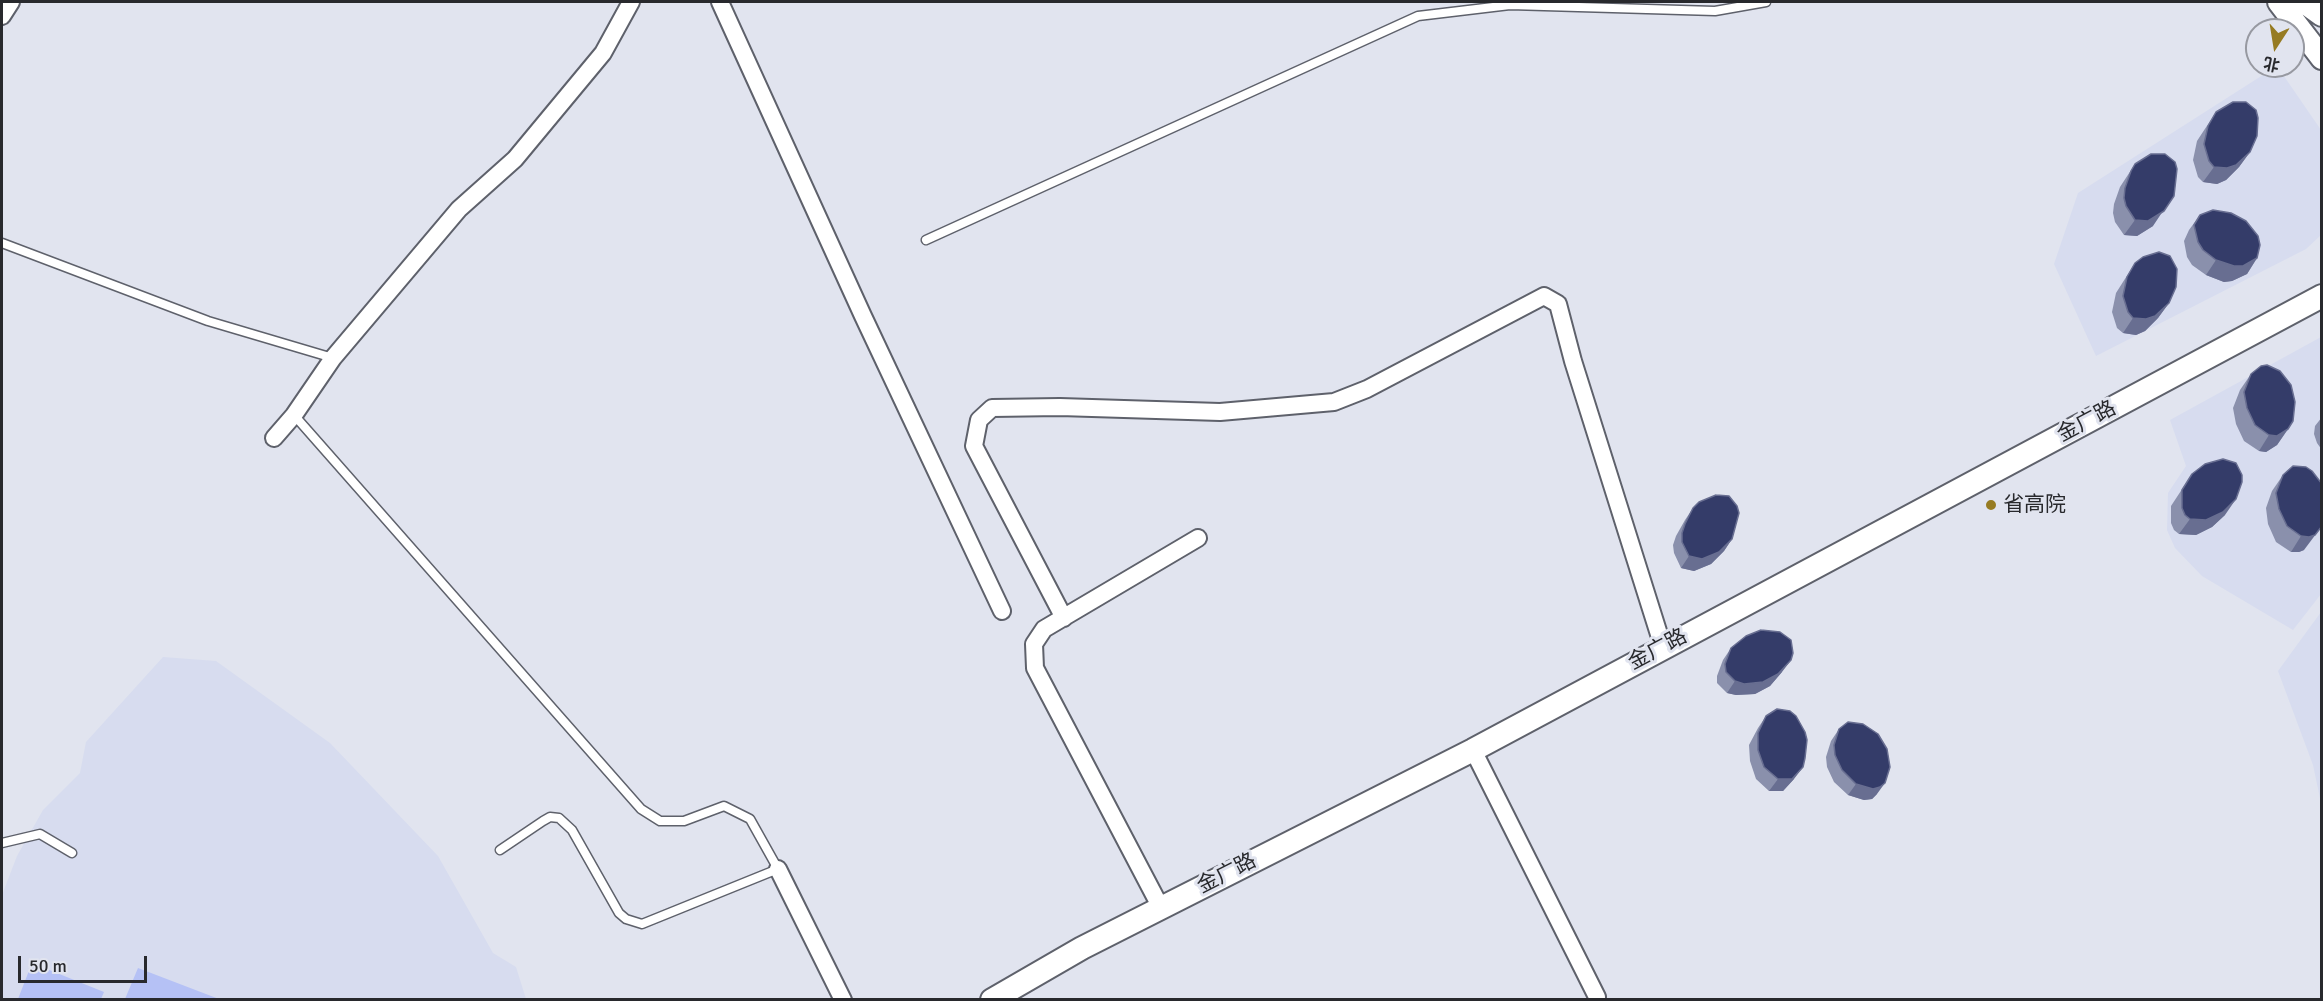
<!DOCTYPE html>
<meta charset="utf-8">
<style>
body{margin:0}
#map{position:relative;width:2323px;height:1001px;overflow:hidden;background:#e1e4ef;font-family:Signika,"Noto Sans SC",sans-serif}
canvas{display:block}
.frame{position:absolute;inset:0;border:3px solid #28292d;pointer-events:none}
.north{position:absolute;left:2245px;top:18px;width:60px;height:60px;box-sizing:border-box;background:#e1e4ef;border:2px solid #9799a1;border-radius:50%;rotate:192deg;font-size:16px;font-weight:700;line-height:24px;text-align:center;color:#28292d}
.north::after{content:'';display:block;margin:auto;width:21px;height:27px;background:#967b22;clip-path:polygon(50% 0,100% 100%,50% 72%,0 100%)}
.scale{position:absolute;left:18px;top:956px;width:129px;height:27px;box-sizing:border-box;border:3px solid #28292d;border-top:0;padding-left:8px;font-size:18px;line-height:21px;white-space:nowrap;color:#28292d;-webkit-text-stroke:4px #e1e4ef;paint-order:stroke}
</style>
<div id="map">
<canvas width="2323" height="1001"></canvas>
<div class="frame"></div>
<div class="north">北</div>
<div class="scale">50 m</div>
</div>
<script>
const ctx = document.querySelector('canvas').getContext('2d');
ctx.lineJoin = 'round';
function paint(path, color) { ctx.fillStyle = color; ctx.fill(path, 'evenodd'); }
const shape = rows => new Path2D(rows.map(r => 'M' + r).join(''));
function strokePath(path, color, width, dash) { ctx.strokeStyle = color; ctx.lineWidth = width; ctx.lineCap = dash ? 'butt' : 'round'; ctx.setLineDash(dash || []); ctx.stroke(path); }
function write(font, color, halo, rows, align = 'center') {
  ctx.font = font + ' Signika,"Noto Sans SC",sans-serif'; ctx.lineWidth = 6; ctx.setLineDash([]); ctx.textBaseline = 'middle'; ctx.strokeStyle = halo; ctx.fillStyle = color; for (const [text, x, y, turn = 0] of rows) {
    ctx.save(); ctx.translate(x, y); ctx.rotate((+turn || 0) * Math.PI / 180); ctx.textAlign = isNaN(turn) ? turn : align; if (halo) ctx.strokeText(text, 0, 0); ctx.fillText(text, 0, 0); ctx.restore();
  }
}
paint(shape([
 [2277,66,2321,130,2321,235,2306,249,2096,356,2054,264,2078,193],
 [2321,337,2321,594,2293,630,2202,576,2175,548,2167,530,2168,493,2186,466,2170,420],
 [2321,612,2321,803,2313,765,2278,671],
 [163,657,216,661,330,743,438,856,493,953,516,967,526,999,2,999,2,895,17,856,43,810,80,773,86,742]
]), '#d7dcef');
paint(shape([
 [32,963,104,992,101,999,18,999],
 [138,968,185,986,219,999,125,999]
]), '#b5c1f5');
const lane = shape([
 [926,240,1418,16,1510,5,1715,11,1766,2],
 [2,243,208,321,333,358],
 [294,415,641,809,660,821,684,821,724,806,750,819,778,869,642,924,626,919,619,913,572,830,559,818,550,817,543,821,500,850],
 [2,843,40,834,72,853]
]);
const street = shape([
 [720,2,863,316,1002,611],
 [2,16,11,2],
 [274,438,294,415,333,358,459,209,515,159,603,53,631,2],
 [1064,618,974,446,979,420,992,408,1060,407,1220,412,1334,402,1367,389,1544,296,1558,304,1573,361,1663,647],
 [1473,750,1597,997],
 [778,869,843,1000],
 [1161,908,1035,668,1034,644,1044,629,1198,538]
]);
const secondary = shape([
 [2279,2,2322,58],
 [2304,2,2322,15],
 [992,1000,1082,948,1473,750,2322,296]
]);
strokePath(lane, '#5e616b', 11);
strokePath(street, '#5e616b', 20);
strokePath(secondary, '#5e616b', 26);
strokePath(lane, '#fff', 8);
strokePath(street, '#fff', 16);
strokePath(secondary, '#fff', 22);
paint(shape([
 [2216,112,2250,152,2239,167,2226,180,2217,184,2203,182,2198,177,2193,160,2197,141],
 [2135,164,2153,226,2137,236,2124,235,2115,222,2113,213,2114,204,2120,187],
 [2200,215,2257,258,2247,274,2232,281,2224,282,2206,275,2192,265,2187,257,2184,241,2189,230],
 [2135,263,2169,303,2158,318,2145,331,2136,335,2123,333,2117,328,2112,312,2116,293],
 [2251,374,2288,429,2277,445,2266,452,2259,451,2244,441,2236,424,2233,408,2240,390],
 [2322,417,2322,450,2317,443,2314,434,2315,426],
 [2306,467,2304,550,2299,552,2291,552,2276,542,2268,524,2266,508,2272,491,2283,475],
 [2192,474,2225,515,2212,527,2196,535,2179,534,2174,530,2171,523,2171,506],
 [1693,508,1732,539,1724,551,1711,564,1694,571,1681,568,1674,553,1673,545,1676,536,1685,520],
 [1731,648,1782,672,1770,686,1755,694,1736,695,1727,693,1717,683,1717,676,1723,660],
 [1766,716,1794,779,1783,791,1769,791,1756,779,1750,761,1749,745,1758,728],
 [1839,729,1877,794,1872,799,1864,800,1848,795,1834,782,1827,767,1826,757,1831,741]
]), '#8a90ac');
paint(shape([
 [2250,152,2239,167,2226,180,2217,184,2203,182,2214,167],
 [2163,211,2153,226,2137,236,2124,235,2135,220],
 [2257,258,2247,274,2232,281,2224,282,2206,275,2216,260],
 [2169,303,2158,318,2145,331,2136,335,2123,333,2133,318],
 [2288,429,2277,445,2266,452,2259,451,2269,435],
 [2236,499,2225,515,2212,527,2196,535,2179,534,2190,519],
 [2322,526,2304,550,2299,552,2291,552,2301,536],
 [1732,539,1724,551,1711,564,1694,571,1681,568,1689,556],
 [1791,660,1782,672,1770,686,1755,694,1736,695,1727,693,1735,681],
 [1803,767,1794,779,1783,791,1769,791,1778,779],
 [1885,783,1877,794,1872,799,1864,800,1848,795,1856,784]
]), '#686e91');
const building = shape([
 [2233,102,2246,102,2256,110,2258,118,2257,136,2250,152,2236,165,2227,168,2214,167,2209,161,2204,144,2208,126,2216,112,2233,102],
 [2151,154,2165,154,2175,162,2177,169,2174,196,2164,211,2148,221,2135,220,2126,206,2124,198,2125,188,2131,171,2135,164,2151,154],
 [2213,210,2231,213,2246,221,2258,236,2260,245,2257,258,2243,266,2234,266,2216,260,2203,250,2198,242,2194,225,2200,215,2213,210],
 [2159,252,2170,256,2177,269,2176,287,2169,303,2155,316,2146,319,2133,318,2128,312,2123,296,2127,277,2135,263,2143,257,2159,252],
 [2267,365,2280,371,2291,385,2295,402,2293,421,2288,429,2277,436,2269,435,2255,425,2247,408,2244,392,2251,374,2261,366,2267,365],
 [2223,459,2236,463,2242,475,2242,482,2236,499,2223,512,2206,520,2190,519,2185,515,2182,508,2182,490,2192,474,2205,464,2223,459],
 [2293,466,2306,467,2312,471,2322,484,2322,526,2315,535,2309,537,2301,536,2287,526,2279,509,2276,493,2283,475,2293,466],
 [1716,495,1729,496,1737,506,1739,513,1732,539,1719,552,1702,559,1689,556,1682,542,1682,533,1685,524,1693,508,1699,502,1716,495],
 [1761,630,1780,632,1791,640,1793,653,1791,660,1778,674,1763,682,1744,684,1735,681,1726,672,1725,664,1731,648,1746,636,1761,630],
 [1777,709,1790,711,1796,716,1805,732,1807,740,1805,758,1803,767,1792,779,1778,779,1764,767,1758,750,1758,733,1766,716,1777,709],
 [1848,722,1863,724,1878,734,1887,749,1890,767,1885,783,1880,787,1873,789,1856,784,1842,770,1835,755,1834,745,1839,729,1848,722]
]);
paint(building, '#343c69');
strokePath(building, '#686e91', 1.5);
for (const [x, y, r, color] of [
 [1991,505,6,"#967b22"]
]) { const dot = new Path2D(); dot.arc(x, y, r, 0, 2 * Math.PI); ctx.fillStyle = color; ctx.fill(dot); strokePath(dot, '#e1e4ef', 2); }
write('21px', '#28292d', '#e1e4ef', [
 ["金广路",2087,422,-28],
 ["金广路",1658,650,-28],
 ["金广路",1227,874,-27]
]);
write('21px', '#28292d', '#e1e4ef', [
 ["省高院",2003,505]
], 'left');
</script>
